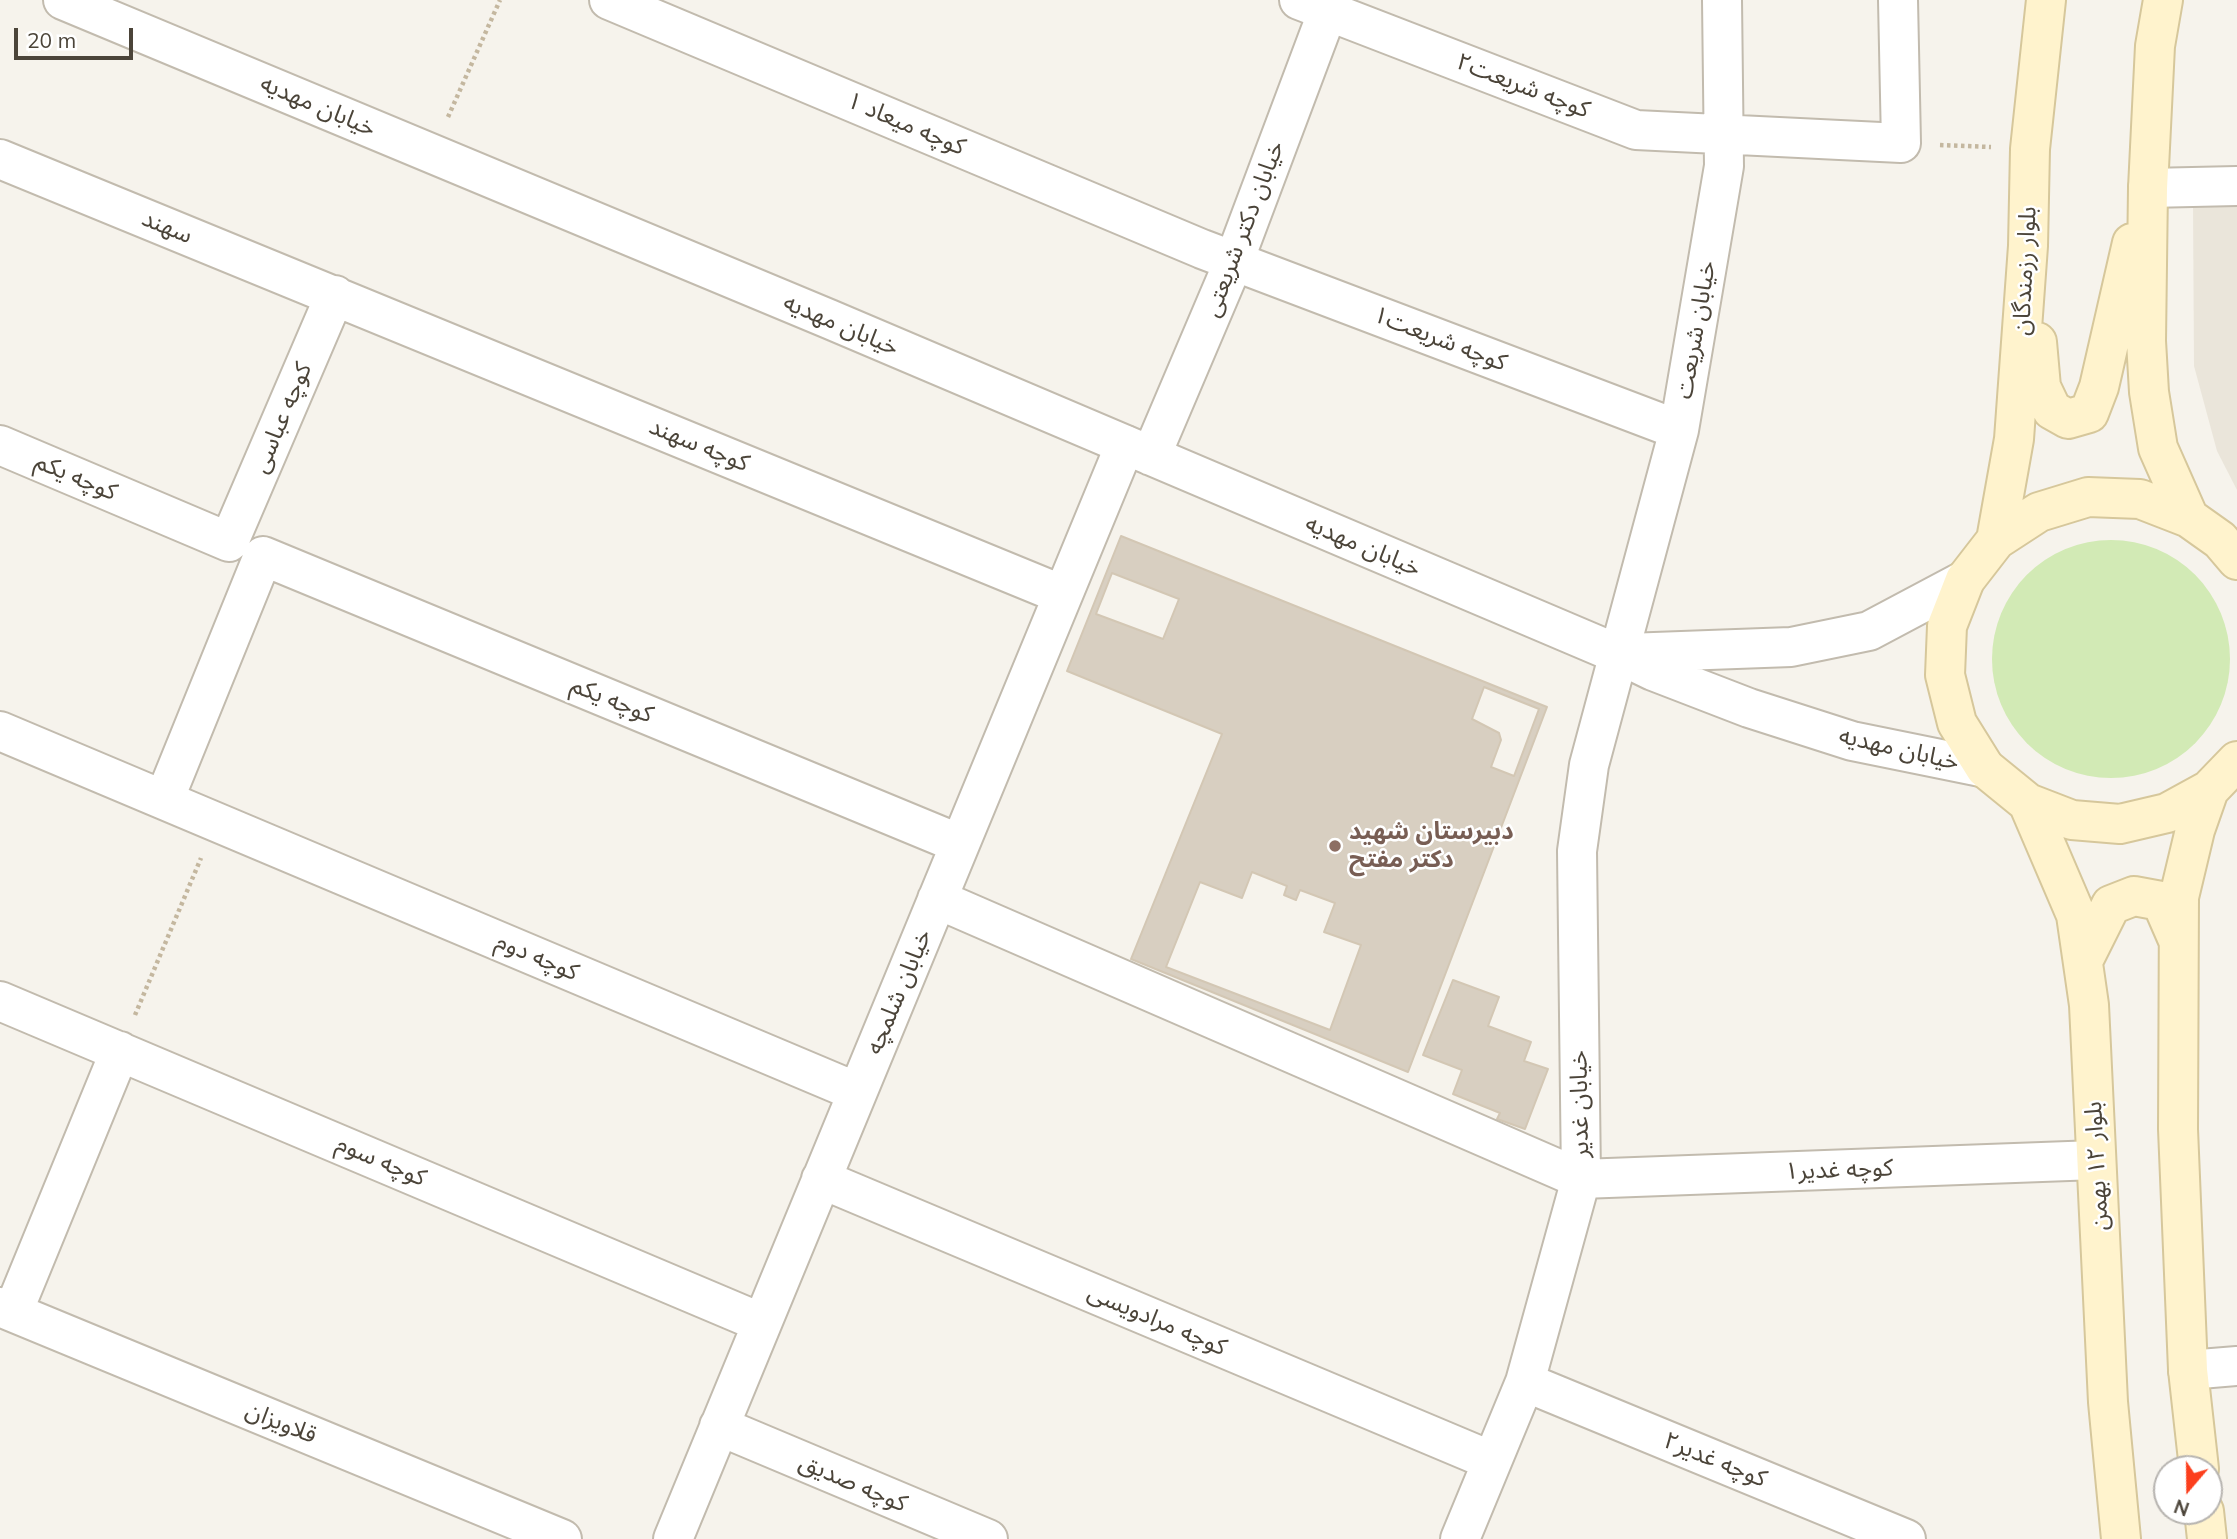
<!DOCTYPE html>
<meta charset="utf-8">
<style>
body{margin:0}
#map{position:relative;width:2237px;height:1539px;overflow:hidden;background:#f6f3ec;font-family:Mulish,sans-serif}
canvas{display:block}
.north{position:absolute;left:2153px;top:1455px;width:70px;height:70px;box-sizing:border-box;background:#fff;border:2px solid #b7b4b0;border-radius:50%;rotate:200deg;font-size:19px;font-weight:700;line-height:28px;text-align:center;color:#4b4439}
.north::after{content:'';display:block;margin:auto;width:24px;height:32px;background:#fc3f1d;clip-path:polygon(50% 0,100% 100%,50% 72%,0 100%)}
.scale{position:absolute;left:14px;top:28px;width:119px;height:32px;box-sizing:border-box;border:4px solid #4b4439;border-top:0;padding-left:9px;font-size:21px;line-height:24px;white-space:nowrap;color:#4b4439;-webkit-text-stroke:5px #fff;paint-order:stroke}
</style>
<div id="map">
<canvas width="2237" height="1539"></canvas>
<div class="north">N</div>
<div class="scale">20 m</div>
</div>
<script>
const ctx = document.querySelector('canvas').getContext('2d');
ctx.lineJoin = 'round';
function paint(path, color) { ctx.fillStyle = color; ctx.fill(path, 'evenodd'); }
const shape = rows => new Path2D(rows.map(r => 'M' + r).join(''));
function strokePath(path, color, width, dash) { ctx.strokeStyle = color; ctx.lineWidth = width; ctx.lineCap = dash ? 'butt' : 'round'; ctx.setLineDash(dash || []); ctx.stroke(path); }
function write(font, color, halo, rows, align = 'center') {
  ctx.font = font + ' Mulish,"Noto Sans Arabic",sans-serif'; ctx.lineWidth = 5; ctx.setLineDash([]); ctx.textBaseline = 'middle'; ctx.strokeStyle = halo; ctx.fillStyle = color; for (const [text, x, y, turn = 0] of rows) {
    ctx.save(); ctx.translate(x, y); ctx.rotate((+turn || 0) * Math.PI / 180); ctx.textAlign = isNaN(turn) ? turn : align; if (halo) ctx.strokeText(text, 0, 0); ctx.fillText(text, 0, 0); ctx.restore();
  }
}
paint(shape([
 [2237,202,2237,490,2217,451,2194,366,2193,204]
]), '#eae5da');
paint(shape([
 '1992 659a119 119 0 1 1 238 0a119 119 0 1 1-238 0Z'
]), '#d2eab5');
const building = shape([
 [1121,536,1547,707,1408,1072,1131,959,1222,734,1067,671,1121,536],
 [1112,573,1179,599,1163,639,1096,614,1112,573],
 [1484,687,1539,709,1514,776,1491,767,1501,740,1499,733,1472,719,1484,687],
 [1252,872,1287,886,1284,895,1296,900,1300,890,1335,903,1324,932,1361,945,1330,1030,1166,967,1200,882,1242,898,1252,872],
 [1453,980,1499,997,1488,1026,1531,1042,1524,1061,1548,1069,1525,1129,1497,1119,1500,1113,1453,1094,1462,1070,1423,1055,1453,980]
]);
paint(building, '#d8cfc1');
strokePath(building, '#d3c7b4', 2);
const minor = shape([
 [609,0,1202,249,1679,430],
 [1299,0,1636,130,1901,143,1898,0],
 [0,159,1063,595],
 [2148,188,2237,186],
 [0,445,229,542,335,295],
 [0,731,857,1092],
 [164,800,263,556,960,844],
 [937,899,1581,1179,2096,1160],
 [0,1001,762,1323],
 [821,1179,1492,1461],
 [0,1307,562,1539],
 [13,1312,120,1051],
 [2188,1370,2237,1366],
 [1525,1382,1906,1539],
 [719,1426,988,1539],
 [673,1539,1125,445],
 [1460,1539,1525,1382,1581,1179,1577,851,1589,765,1679,430,1724,166,1722,0]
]);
const tertiary = shape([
 [63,0,829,319,1618,654,1653,671,1749,708,1852,741,1985,768],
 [1151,456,1234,261,1332,0],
 [1627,653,1791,647,1869,631,1965,580]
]);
const secondary = shape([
 [2163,0,2155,46,2148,188,2146,341,2149,392,2158,448,2189,518],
 [2037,342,2041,387,2052,410,2068,419,2089,413,2099,387,2132,243],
 [1996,540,2014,439,2028,246,2030,149,2046,0],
 [2237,560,2220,540,2189,518,2140,499,2088,497,2039,512,1996,540,1965,580,1947,626,1945,675,1957,723,1985,768,2028,803,2072,820,2120,824,2167,813,2209,790,2237,761],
 [2028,803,2076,915,2089,1005,2108,1402,2121,1539],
 [2083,961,2111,905,2134,896,2161,901,2178,940],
 [2199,1469,2188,1370,2178,1129,2179,897,2195,830,2209,790],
 [2204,1511,2207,1539]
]);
strokePath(minor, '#c2bbae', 42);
strokePath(tertiary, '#c2bbae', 42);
strokePath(secondary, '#d6c79b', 42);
strokePath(shape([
 [448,117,500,0],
 [1940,145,1991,147],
 [135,1015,201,858]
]), '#c4b79f', 4.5, [3.5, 3.5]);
strokePath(minor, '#fff', 38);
strokePath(tertiary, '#fff', 38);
strokePath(secondary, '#fff3cd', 38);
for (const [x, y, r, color] of [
 [1335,846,7,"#8d6e63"]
]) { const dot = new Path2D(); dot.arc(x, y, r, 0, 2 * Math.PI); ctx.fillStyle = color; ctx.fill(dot); strokePath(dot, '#fff', 2.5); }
write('24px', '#4b4439', '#fff', [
 ["کوچه شریعت۲",1523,86,21],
 ["خیابان مهدیه",318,106,23],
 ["کوچه میعاد ۱",906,124,23],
 ["سهند",167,227,22],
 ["خیابان دکتر شریعتی",1244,229,-69],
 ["بلوار رزمندگان",2025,271,-87],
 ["خیابان مهدیه",841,325,23],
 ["خیابان شریعت",1696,330,-80],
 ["کوچه شریعت۱",1440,339,21],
 ["کوچه عباسی",282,418,-67],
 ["کوچه سهند",699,445,22],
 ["کوچه یکم",76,477,23],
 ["خیابان مهدیه",1363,546,23],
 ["کوچه یکم",612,700,22],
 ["خیابان مهدیه",1899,749,13],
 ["کوچه دوم",537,957,23],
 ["خیابان شلمچه",899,992,-67],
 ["خیابان غدیر",1580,1104,-91],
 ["کوچه سوم",381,1161,23],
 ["بلوار ۱۲ بهمن",2097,1166,-93],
 ["کوچه غدیر۱",1839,1170,-2],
 ["کوچه مرادویسی",1157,1320,23],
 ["قلاویزان",281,1423,22],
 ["کوچه غدیر۲",1715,1460,22],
 ["کوچه صدیق",853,1483,23]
]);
write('bold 24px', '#785e54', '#fff', [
 ["دبیرستان شهید",1349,832],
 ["دکتر مفتح",1349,860]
], 'left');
</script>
